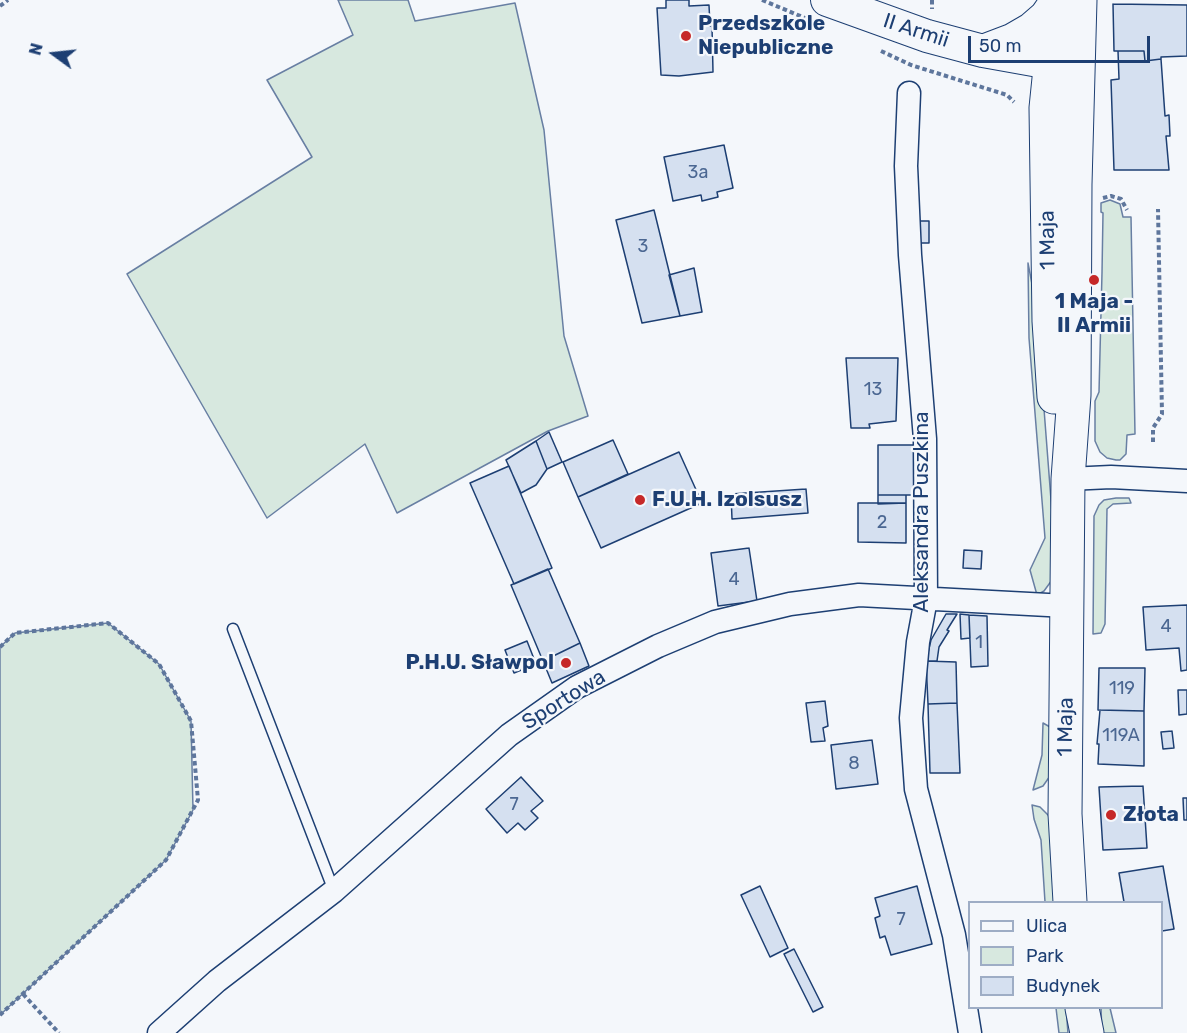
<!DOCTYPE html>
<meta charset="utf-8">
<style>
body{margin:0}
#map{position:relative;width:1187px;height:1033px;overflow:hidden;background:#f4f7fb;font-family:Rubik,sans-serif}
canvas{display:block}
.legend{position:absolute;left:968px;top:901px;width:195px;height:108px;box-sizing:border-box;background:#f4f7fb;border:2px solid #9eadc5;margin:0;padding:8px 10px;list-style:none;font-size:18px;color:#1d3f73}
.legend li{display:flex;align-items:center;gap:12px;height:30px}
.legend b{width:30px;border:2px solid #9eadc5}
.north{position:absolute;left:24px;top:24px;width:60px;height:60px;-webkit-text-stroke:4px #f4f7fb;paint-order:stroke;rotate:285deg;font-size:16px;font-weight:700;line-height:24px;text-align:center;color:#1d3f73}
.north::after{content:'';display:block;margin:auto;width:21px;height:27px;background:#1d3f73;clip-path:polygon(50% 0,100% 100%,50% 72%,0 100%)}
.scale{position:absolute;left:968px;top:36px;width:182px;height:27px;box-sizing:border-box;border:3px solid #1d3f73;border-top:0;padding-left:8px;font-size:18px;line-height:21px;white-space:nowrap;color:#1d3f73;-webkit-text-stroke:4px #f4f7fb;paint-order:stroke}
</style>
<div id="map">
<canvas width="1187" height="1033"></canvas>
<ul class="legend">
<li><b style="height:8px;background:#f4f7fb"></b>Ulica</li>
<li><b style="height:16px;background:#d7e8df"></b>Park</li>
<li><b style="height:16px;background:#d5e0f0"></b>Budynek</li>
</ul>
<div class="north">N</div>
<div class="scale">50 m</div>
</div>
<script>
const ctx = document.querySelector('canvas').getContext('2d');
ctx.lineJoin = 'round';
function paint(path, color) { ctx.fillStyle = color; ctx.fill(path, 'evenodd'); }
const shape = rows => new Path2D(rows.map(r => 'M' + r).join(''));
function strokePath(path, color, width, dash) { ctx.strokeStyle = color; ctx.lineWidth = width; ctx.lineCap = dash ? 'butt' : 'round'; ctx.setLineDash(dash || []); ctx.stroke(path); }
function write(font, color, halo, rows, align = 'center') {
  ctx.font = font + ' Rubik,sans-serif'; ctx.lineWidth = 4.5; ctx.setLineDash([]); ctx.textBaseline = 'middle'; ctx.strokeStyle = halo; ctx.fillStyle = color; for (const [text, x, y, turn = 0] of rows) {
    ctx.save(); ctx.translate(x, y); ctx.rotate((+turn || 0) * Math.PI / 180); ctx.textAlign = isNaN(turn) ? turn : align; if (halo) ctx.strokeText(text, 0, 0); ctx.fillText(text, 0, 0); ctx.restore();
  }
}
const green = shape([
 [338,0,408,0,415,21,515,3,544,130,564,336,588,416,548,431,397,513,365,444,267,518,127,274,312,157,267,80,353,35,338,0],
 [1110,200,1120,204,1123,217,1131,217,1135,434,1127,435,1126,454,1120,460,1116,460,1107,458,1100,452,1095,441,1095,401,1099,392,1102,273,1103,213,1101,212,1101,203,1110,200],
 [1028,263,1036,305,1054,539,1052,580,1044,591,1037,595,1030,570,1045,538,1029,338,1028,263],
 [1116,498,1129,498,1131,503,1113,504,1107,509,1105,624,1101,633,1093,634,1094,516,1099,505,1104,500,1116,498],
 [108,623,159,664,191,721,193,810,166,860,0,1015,0,647,15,633,108,623],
 [1043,723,1050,727,1050,776,1043,786,1033,790,1042,755,1043,723],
 [1032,805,1040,807,1048,815,1051,822,1055,902,1045,902,1041,840,1034,819,1032,805],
 [1056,1008,1066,1008,1068,1033,1059,1033,1056,1008],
 [1101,1008,1110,1008,1116,1033,1102,1033,1101,1008]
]);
paint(green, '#d7e8df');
strokePath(green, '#687fa3', 1.5);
const building = shape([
 [666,0,689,0,689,6,709,5,710,26,712,26,713,72,679,76,661,75,657,8,666,8,666,0],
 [1113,4,1187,5,1187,56,1161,57,1161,59,1145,61,1144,51,1114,51,1113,4],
 [1118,51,1144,51,1145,61,1161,59,1165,116,1169,115,1170,136,1166,136,1169,170,1114,170,1111,80,1119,79,1118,51],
 [724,145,733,188,717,192,718,197,702,201,701,195,673,201,664,157,724,145],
 [654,210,680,316,642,323,616,220,654,210],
 [916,221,929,221,929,243,916,243,916,221],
 [694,268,702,312,680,316,669,275,694,268],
 [846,358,898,358,896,421,869,424,870,428,851,428,846,358],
 [549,432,562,462,547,469,536,441,549,432],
 [613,440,628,474,578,497,563,462,613,440],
 [536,441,547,469,536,485,521,493,506,460,536,441],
 [878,445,916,445,916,495,878,495,878,445],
 [679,452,702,503,601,548,578,497,679,452],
 [509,466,552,568,514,584,470,483,509,466],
 [806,489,808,513,732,519,731,494,806,489],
 [878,495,906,495,906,503,878,504,878,495],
 [858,503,906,503,906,543,858,542,858,503],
 [749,548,757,601,718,606,711,553,749,548],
 [964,550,982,551,981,569,963,568,964,550],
 [548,569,580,643,543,661,511,585,548,569],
 [1187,605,1187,670,1181,671,1179,648,1146,650,1143,607,1187,605],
 [946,614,957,614,947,630,949,631,939,647,937,661,926,661,931,640,946,614],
 [960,614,969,615,970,638,961,639,960,614],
 [969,615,987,616,988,666,971,667,969,615],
 [527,641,536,664,514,673,505,650,527,641],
 [580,643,589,666,552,683,543,661,580,643],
 [926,661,956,662,957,703,928,704,926,661],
 [1099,668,1145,668,1144,711,1098,710,1099,668],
 [1178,690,1187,690,1187,714,1179,715,1178,690],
 [825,701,828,726,823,728,825,741,811,742,806,703,825,701],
 [957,703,960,773,930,773,928,704,957,703],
 [1100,710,1144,711,1144,766,1098,764,1099,744,1097,744,1100,710],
 [1172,731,1174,748,1163,749,1161,732,1172,731],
 [872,740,878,784,836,789,831,745,872,740],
 [521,777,543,801,531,811,538,818,525,830,518,823,507,833,486,809,521,777],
 [1143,786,1147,848,1103,850,1099,787,1143,786],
 [1183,798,1187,798,1187,820,1184,820,1183,798],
 [1163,866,1174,929,1162,931,1162,902,1124,902,1119,873,1163,866],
 [760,886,788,948,770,957,741,895,760,886],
 [917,886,932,944,891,955,885,936,880,938,875,918,880,916,875,898,917,886],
 [794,949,823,1007,813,1012,784,954,794,949]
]);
paint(building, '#d5e0f0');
strokePath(building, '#1d3f73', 1.5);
const lane = shape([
 [233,629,334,891]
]);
const street = shape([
 [909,93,906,166,910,255,925,439,926,599,918,642,911,718,916,789,954,935,970,1033],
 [1068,479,1111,477,1187,481],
 [159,1033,217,981,334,891,509,735,577,687,658,646,715,622,790,604,859,595,1067,606]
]);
const secondary = shape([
 [827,0,927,36,983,51,1050,63,1078,66],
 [983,51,1012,40,1031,29,1046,16,1057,0]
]);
const primary = shape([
 [1054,397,1049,321,1046,108,1057,0],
 [1070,902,1065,814,1068,479,1074,395,1075,184,1080,0],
 [1082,1008,1087,1033]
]);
strokePath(lane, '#1d3f73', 13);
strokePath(street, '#1d3f73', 25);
strokePath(secondary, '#1d3f73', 34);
strokePath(primary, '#1d3f73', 35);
strokePath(shape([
 [762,0,805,18],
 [932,0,932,9],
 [0,6,8,0],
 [881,51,911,65,1007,95,1014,102],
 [1103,198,1111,196,1121,199,1127,210],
 [1153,442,1153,428,1162,414,1158,209],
 [0,647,15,633,108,623,159,664,191,721,198,800,166,860,0,1015],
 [23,994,59,1033]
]), '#5e769c', 4, [4.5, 3]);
strokePath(lane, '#f4f7fb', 10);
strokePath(street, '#f4f7fb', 22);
strokePath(secondary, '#f4f7fb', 32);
strokePath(primary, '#f4f7fb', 33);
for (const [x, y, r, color] of [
 [686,36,6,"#c62828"],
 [1094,280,6,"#c62828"],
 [640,500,6,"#c62828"],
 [566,663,6,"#c62828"],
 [1111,815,6,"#c62828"]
]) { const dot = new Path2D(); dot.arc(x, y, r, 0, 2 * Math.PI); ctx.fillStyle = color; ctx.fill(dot); strokePath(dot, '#f4f7fb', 2); }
write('18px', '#4b6792', null, [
 ["3a",698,173],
 ["3",643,247],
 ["13",873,390],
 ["2",882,523],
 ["4",734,580],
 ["4",1166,627],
 ["1",979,643],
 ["119",1122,689],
 ["119A",1121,736],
 ["8",854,764],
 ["7",514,805],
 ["7",901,920]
]);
write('bold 21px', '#1d3f73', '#f4f7fb', [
 ["Przedszkole",698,24],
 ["Niepubliczne",698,48],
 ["1 Maja -",1094,302,"center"],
 ["II Armii",1094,326,"center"],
 ["F.U.H. Izolsusz",652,500],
 ["P.H.U. Sławpol",554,663,"right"],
 ["Złota",1123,815]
], 'left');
write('21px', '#1d3f73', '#f4f7fb', [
 ["II Armii",916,31,18],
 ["1 Maja",1048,240,-91],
 ["Aleksandra Puszkina",922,512,-90],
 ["Sportowa",564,700,-32],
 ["1 Maja",1066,727,-89]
]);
</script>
